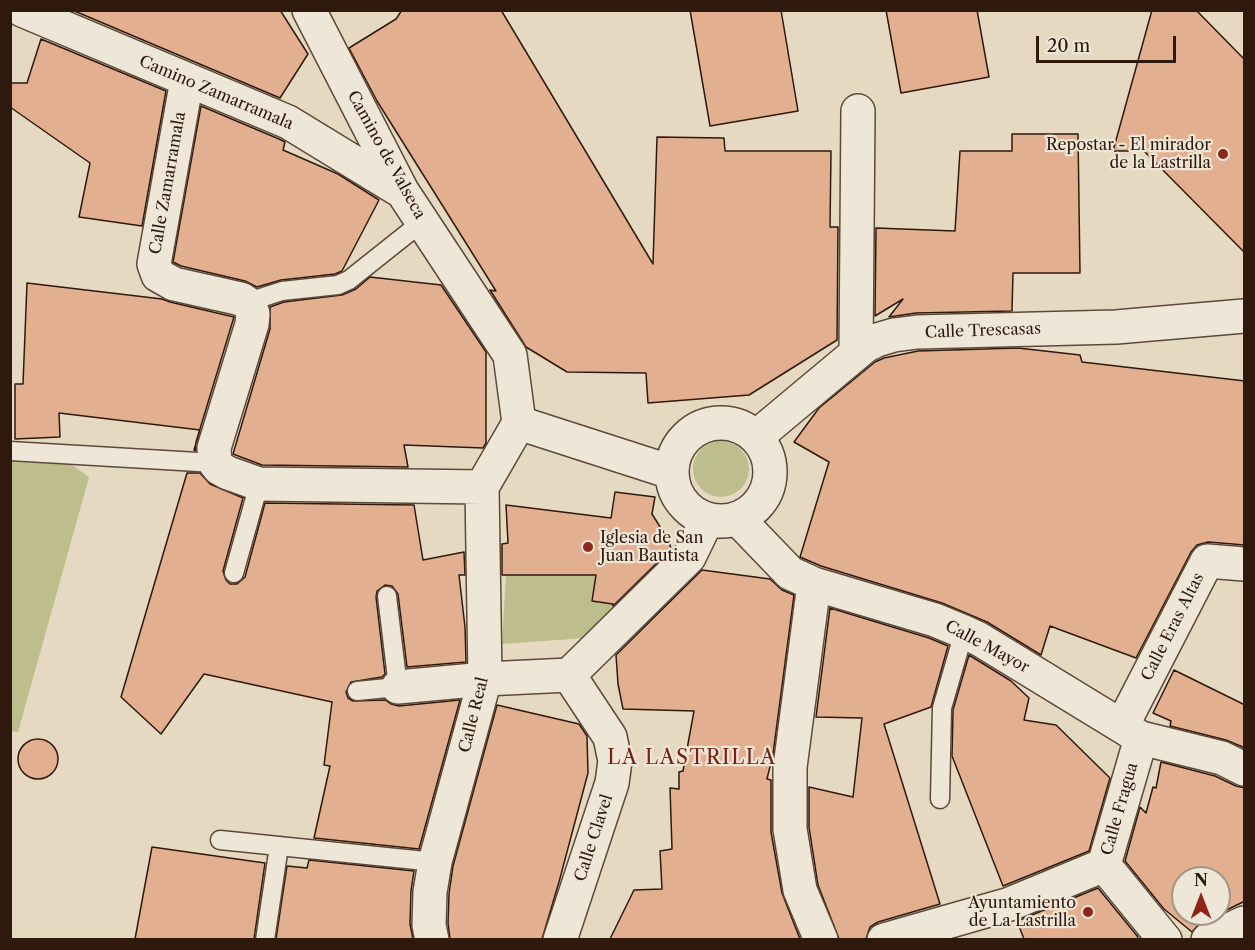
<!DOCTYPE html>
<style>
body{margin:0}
#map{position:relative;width:1255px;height:950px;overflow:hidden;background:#e5dac1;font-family:"Libre Caslon Text",serif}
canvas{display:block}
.frame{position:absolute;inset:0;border:12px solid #2f190c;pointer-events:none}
.north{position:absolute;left:1171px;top:866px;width:60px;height:60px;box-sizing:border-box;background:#eee7d7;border:2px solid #a29586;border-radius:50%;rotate:0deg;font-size:16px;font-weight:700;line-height:24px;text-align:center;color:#2f190c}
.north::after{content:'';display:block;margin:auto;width:21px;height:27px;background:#8f2418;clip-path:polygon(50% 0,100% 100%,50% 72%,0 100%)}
.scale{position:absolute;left:1036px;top:36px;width:140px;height:27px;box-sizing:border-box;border:3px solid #2f190c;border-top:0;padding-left:8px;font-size:18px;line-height:21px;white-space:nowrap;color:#2f190c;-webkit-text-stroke:4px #eee7d7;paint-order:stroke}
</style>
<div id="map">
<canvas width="1255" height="950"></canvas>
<div class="frame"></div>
<div class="north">N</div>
<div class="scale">20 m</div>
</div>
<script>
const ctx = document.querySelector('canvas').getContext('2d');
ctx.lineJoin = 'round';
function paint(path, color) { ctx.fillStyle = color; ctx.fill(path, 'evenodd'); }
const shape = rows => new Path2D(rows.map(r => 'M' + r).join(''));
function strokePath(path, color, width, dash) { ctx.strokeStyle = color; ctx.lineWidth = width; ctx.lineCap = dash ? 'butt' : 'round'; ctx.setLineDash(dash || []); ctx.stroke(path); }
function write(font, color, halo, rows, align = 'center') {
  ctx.font = font + ' "Libre Caslon Text",serif'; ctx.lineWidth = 4.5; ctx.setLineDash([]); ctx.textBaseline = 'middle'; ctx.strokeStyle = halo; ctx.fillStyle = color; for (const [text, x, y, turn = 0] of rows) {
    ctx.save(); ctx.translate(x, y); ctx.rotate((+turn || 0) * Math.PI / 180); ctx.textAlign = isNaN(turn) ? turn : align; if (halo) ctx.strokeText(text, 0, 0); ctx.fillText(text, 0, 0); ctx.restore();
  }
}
paint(shape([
 '693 469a28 28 0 1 1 56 0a28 28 0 1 1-56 0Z',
 [10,448,62,458,89,477,18,732,10,731],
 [506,575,596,575,592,601,631,607,599,637,502,644]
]), '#bdbd8d');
const building = shape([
 [72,10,280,10,308,54,280,98,72,10],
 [402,10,501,10,653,264,657,137,724,138,725,151,831,151,830,227,838,227,837,340,749,395,648,403,646,373,567,372,526,347,490,290,496,291,377,101,349,48,396,19,402,10],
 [690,10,781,10,798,111,710,126,690,10],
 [886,10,977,10,989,77,901,93,886,10],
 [1152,10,1196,10,1245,60,1245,253,1144,151,1113,151,1152,10],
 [41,39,166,91,142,226,79,217,90,163,10,107,10,83,27,83,41,39],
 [201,106,279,139,285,142,283,150,338,174,379,200,342,271,335,274,281,280,257,287,245,281,181,266,173,262,201,106],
 [1012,134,1078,134,1080,273,1013,273,1012,311,916,313,889,317,903,299,875,316,876,228,955,231,960,151,1012,151,1012,134],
 [370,277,441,285,486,352,486,443,483,448,404,445,408,467,262,465,233,454,270,329,270,307,284,302,342,295,356,289,370,277],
 [27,283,162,299,170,302,234,317,196,442,195,451,194,450,200,430,59,413,60,437,15,439,15,384,23,384,27,283],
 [1018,348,1080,355,1082,362,1245,381,1245,545,1208,542,1197,545,1191,552,1136,658,1050,626,1041,655,987,622,942,603,821,566,800,557,829,462,794,442,819,408,875,362,884,358,918,351,1018,348],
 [187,473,200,473,210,484,243,498,223,571,226,580,230,584,237,584,245,577,265,503,414,505,423,560,464,552,465,575,459,575,465,627,466,662,407,667,398,594,392,586,385,585,377,591,376,597,385,674,382,677,351,682,346,692,348,698,353,701,385,700,391,704,399,706,460,700,419,849,314,838,330,766,324,765,332,702,204,674,161,734,121,697,187,473],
 [615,492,655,497,652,514,669,541,671,549,613,606,613,604,592,601,596,575,502,575,502,544,508,543,506,505,611,518,615,492],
 [702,570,770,579,782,590,794,595,773,754,767,779,771,780,771,832,782,893,800,939,610,939,634,890,662,889,660,851,672,849,670,788,679,789,679,772,683,771,694,711,623,709,618,684,616,655,702,570],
 [830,608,929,638,948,646,931,707,884,724,940,904,878,922,870,927,866,939,839,939,818,885,809,827,809,787,853,797,862,718,816,717,830,608],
 [969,655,1011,681,1029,698,1024,720,1056,725,1110,778,1089,851,1003,886,952,756,953,710,969,655],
 [1174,670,1245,705,1245,748,1226,740,1170,726,1171,721,1153,713,1174,670],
 [497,705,579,724,587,736,588,773,559,882,542,939,450,939,448,923,449,894,453,866,497,705],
 '18 759a20 20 0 1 1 40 0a20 20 0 1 1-40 0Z',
 [1161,762,1215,776,1236,786,1245,788,1245,901,1200,923,1192,932,1164,909,1125,861,1140,807,1146,813,1153,787,1156,788,1161,762],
 [1183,878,1219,878,1219,914,1183,914,1183,878],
 [152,847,265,863,254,939,135,939,152,847],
 [309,860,414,871,411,891,410,924,413,939,276,939,287,866,307,868,309,860],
 [1098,888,1138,937,1137,939,1024,939,1017,921,1098,888]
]);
paint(building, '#e2af90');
strokePath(building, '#2f190c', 1.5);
const lane = shape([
 [248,302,282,291,338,285,349,280,422,222],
 [10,451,215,463],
 [234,573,259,484],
 [357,691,398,687,387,596],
 [940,799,942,708,964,632],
 [220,840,435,862],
 [265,940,279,846]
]);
const street = shape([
 [22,10,288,122,401,191],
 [309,10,402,191,510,355,519,423],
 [187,80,154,264,158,275,165,279,174,284,241,299,250,305,253,314,252,324,214,448,215,463,219,468,228,473,259,484,482,487],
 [856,353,858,111],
 '672 472a49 49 0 1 1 98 0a49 49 0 1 1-98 0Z',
 [519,423,671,472],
 [756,437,865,346,877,340,894,335,917,332,1116,327,1244,316],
 [738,519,790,573,814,584,935,620,964,632,979,639,1141,738,1222,758,1244,769],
 [814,584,790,767,790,829,800,890,821,940],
 [398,687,485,679,569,675,689,557,707,520],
 [1122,726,1207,561,1244,564],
 [1104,865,1165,940],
 [432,940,429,925,430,892,435,862,485,679,482,487,519,423],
 [560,940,612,783,615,761,610,737,569,675],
 [884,940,1010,904,1104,865,1141,738],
 [1208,940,1244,923]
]);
strokePath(lane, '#5c4939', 21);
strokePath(street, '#5c4939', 36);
strokePath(lane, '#eee7d7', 18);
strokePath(street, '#eee7d7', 33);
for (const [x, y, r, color] of [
 [1223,154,6,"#8f2418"],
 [588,547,6,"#8f2418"],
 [1088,912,6,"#8f2418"]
]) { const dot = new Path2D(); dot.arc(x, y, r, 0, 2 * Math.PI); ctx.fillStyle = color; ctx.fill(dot); strokePath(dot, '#eee7d7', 2); }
write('16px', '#2f190c', '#eee7d7', [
 ["Camino Zamarramala",216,93,23],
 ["Camino de Valseca",386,155,61],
 ["Calle Zamarramala",168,183,-80],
 ["Calle Trescasas",983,331,-2],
 ["Calle Eras Altas",1173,627,-63],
 ["Calle Mayor",987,647,28],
 ["Calle Real",474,715,-76],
 ["Calle Fragua",1120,809,-74],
 ["Calle Clavel",594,838,-72]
]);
write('16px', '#2f190c', '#eee7d7', [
 ["Repostar - El mirador",1211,145],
 ["de la Lastrilla",1211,163],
 ["Iglesia de San",600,538,"left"],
 ["Juan Bautista",600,556,"left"],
 ["Ayuntamiento",1076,903],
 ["de La Lastrilla",1076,921]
], 'right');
ctx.letterSpacing = '1.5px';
write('20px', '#7a1f14', '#eee7d7', [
 ["LA LASTRILLA",692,758]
]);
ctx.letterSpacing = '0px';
</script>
